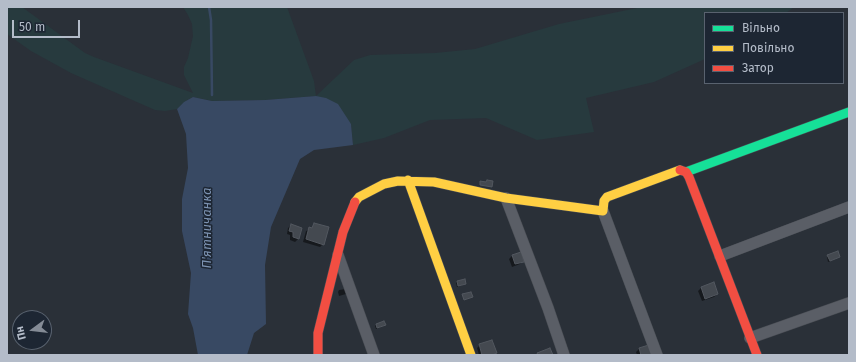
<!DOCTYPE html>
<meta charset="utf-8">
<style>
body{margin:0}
#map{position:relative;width:856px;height:362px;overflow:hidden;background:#2a3038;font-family:"Fira Sans",sans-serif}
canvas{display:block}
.frame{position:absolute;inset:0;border:8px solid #b4bcc9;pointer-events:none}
.legend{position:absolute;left:704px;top:12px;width:140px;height:72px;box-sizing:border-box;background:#1d2633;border:1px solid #59626f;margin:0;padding:5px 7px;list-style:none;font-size:12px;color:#b4bcc9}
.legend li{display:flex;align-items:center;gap:8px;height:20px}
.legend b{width:20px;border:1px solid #59626f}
.north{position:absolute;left:12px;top:310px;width:40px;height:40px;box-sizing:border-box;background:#1d2633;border:1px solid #59626f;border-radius:50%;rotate:255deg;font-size:11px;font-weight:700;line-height:16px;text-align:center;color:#b4bcc9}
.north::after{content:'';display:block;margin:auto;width:14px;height:18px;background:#848b96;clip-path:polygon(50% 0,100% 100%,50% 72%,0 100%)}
.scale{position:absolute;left:12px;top:20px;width:68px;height:18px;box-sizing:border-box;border:2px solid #b4bcc9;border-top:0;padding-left:5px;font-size:12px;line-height:14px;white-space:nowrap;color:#b4bcc9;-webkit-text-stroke:3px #1d2633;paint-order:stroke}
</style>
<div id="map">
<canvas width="856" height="362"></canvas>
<div class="frame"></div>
<ul class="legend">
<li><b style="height:5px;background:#16e098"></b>Вільно</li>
<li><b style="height:5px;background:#ffcf43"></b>Повільно</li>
<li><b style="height:5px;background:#f24e42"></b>Затор</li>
</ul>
<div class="north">Пн</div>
<div class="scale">50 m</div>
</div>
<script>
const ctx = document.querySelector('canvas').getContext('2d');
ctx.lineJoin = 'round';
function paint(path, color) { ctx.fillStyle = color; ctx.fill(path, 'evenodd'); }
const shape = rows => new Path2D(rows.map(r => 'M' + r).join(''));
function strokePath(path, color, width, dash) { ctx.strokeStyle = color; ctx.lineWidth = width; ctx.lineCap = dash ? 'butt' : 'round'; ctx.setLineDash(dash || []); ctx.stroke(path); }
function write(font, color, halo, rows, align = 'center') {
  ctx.font = font + ' "Fira Sans",sans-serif'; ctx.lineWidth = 3; ctx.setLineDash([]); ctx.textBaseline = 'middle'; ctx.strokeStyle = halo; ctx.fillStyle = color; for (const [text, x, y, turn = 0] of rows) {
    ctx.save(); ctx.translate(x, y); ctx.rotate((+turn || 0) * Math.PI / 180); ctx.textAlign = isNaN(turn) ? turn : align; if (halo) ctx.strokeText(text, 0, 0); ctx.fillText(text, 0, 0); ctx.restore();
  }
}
paint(shape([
 [7,7,22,7,85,53,94,57,193,93,184,75,184,67,188,58,193,36,192,24,188,15,183,7,287,7,314,81,316,96,354,60,370,55,435,53,475,49,559,24,642,7,794,7,786,13,705,13,705,59,654,82,586,98,594,132,537,140,486,118,430,120,384,138,353,145,351,124,316,96,265,100,212,101,193,97,186,101,177,109,165,111,155,110,71,73,31,51,7,34]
]), '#273a3e');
paint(shape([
 [316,96,326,98,338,104,351,124,353,145,314,150,300,159,271,227,265,265,266,324,254,333,247,355,198,355,193,328,188,314,191,273,182,231,182,199,188,168,186,134,177,109,184,102,193,97,212,101,265,100]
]), '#384963');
paint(shape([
 [314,224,323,244,320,247,303,242,306,231,311,229],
 [291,225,301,228,298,239,295,242,290,240,290,235,287,234,288,228],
 [521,253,523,261,520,264,512,267,509,259,512,256],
 [828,256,839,257,828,262,827,257],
 [457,282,465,284,457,287,456,283],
 [713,283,717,294,714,297,702,301,698,291,701,288],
 [346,289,347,293,346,294,339,296,338,292,339,290],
 [376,325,385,325,376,329,375,326],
 [480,345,496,353,494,355,479,355,477,348],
 [652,345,654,355,637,355,636,352,639,349]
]), '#0007');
strokePath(shape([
 [209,7,211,20,212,95]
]), '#384963', 2.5);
const building = shape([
 [487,180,493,181,492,187,480,185,480,181,486,182,487,180],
 [314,223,329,227,324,245,306,239,309,227,312,228,314,223],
 [291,224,302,228,299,239,293,237,293,232,289,231,291,224],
 [838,251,840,257,830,261,827,255,838,251],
 [521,252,524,262,515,264,512,255,521,252],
 [465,279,466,284,458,286,457,281,465,279],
 [714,282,718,294,705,299,701,287,714,282],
 [471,292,473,297,464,300,462,294,471,292],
 [384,321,386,325,377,328,376,324,384,321],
 [492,340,497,353,492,355,482,355,479,344,492,340],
 [652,344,653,355,641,355,639,348,652,344],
 [550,348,553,355,538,355,537,353,550,348]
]);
paint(building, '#444950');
strokePath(building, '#52575f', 1);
const street = shape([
 [506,198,548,308,564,355],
 [603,211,657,355],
 [338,255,374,355],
 [720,256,849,207],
 [750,338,849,303]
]);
const fast = shape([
 [686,172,849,112]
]);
const slow = shape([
 [408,180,471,355],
 [355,202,359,197,384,184,398,181,434,182,506,198,603,211,604,201,607,197,680,170]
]);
const jam = shape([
 [680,170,686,172,689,177,757,355],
 [318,355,318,333,343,232,355,202]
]);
strokePath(street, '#484c53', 12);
strokePath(fast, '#484c53', 10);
strokePath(slow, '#484c53', 10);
strokePath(jam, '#484c53', 10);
strokePath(street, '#5a5e66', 11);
strokePath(fast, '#16e098', 9);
strokePath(slow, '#ffcf43', 9);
strokePath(jam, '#f24e42', 9);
write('italic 13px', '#7c92b1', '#1d2633', [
 ["П'ятничанка",207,228,-90]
]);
</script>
